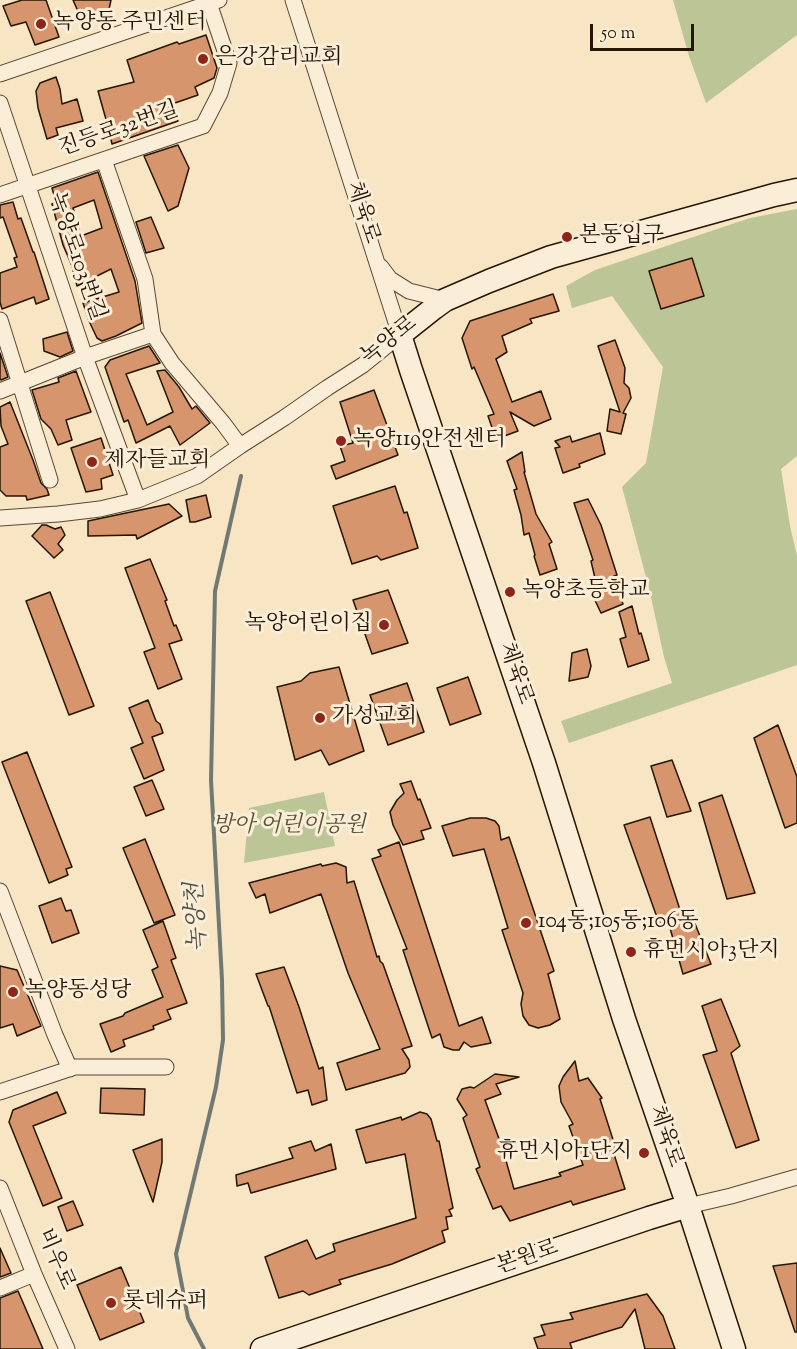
<!DOCTYPE html>
<meta charset="utf-8">
<style>
body{margin:0}
#map{position:relative;width:797px;height:1349px;overflow:hidden;background:#f7e5c4;font-family:"Sorts Mill Goudy",serif}
canvas{display:block}
.scale{position:absolute;left:590px;top:24px;width:104px;height:27px;box-sizing:border-box;border:3px solid #251501;border-top:0;padding-left:8px;font-size:18px;line-height:21px;white-space:nowrap;color:#251501;-webkit-text-stroke:4px #faeed9;paint-order:stroke}
</style>
<div id="map">
<canvas width="797" height="1349"></canvas>
<div class="scale">50 m</div>
</div>
<script>
const ctx = document.querySelector('canvas').getContext('2d');
ctx.lineJoin = 'round';
function paint(path, color) { ctx.fillStyle = color; ctx.fill(path, 'evenodd'); }
const shape = rows => new Path2D(rows.map(r => 'M' + r).join(''));
function strokePath(path, color, width, dash) { ctx.strokeStyle = color; ctx.lineWidth = width; ctx.lineCap = dash ? 'butt' : 'round'; ctx.setLineDash(dash || []); ctx.stroke(path); }
function write(font, color, halo, rows, align = 'center') {
  ctx.font = font + ' "Sorts Mill Goudy","Noto Serif KR",serif'; ctx.lineWidth = 6; ctx.setLineDash([]); ctx.textBaseline = 'middle'; ctx.strokeStyle = halo; ctx.fillStyle = color; for (const [text, x, y, turn = 0] of rows) {
    ctx.save(); ctx.translate(x, y); ctx.rotate((+turn || 0) * Math.PI / 180); ctx.textAlign = isNaN(turn) ? turn : align; if (halo) ctx.strokeText(text, 0, 0); ctx.fillText(text, 0, 0); ctx.restore();
  }
}
paint(shape([
 [673,0,797,0,797,35,706,103,689,56],
 [797,209,797,456,781,469,790,526,797,556,797,665,569,743,561,721,672,683,664,657,649,588,622,487,646,463,663,367,612,296,572,308,566,286,595,270,750,218],
 [324,792,335,846,244,863,249,808]
]), '#bcc595');
strokePath(shape([
 [204,1349,188,1318,176,1254,216,1087,223,1040,222,980,211,780,215,591,241,476]
]), '#707973', 4);
const building = shape([
 [22,0,46,0,59,37,35,45,26,22,11,26,3,6,22,0],
 [73,0,111,0,108,14,83,23,73,0],
 [206,35,217,68,214,78,195,87,198,95,172,104,178,121,112,144,107,123,98,91,134,82,127,60,177,42,179,44,206,35],
 [56,77,60,89,62,104,77,99,83,121,56,128,58,135,47,139,38,108,36,91,40,83,56,77],
 [178,145,189,168,178,206,168,211,144,156,178,145],
 [98,172,135,281,142,323,116,336,102,341,97,338,89,321,83,303,119,292,111,269,77,286,72,266,63,245,52,204,56,202,52,188,98,172],
 [94,200,102,228,81,236,73,208,94,200],
 [13,202,18,219,21,218,33,252,34,252,49,299,36,304,34,297,2,309,0,302,0,273,17,267,14,258,17,257,3,217,0,218,0,205,13,202],
 [151,217,164,248,146,253,136,222,151,217],
 [692,258,704,296,661,309,649,271,692,258],
 [553,294,559,311,530,319,532,323,502,336,507,352,496,359,512,402,541,391,551,419,534,426,510,412,518,431,496,439,488,416,494,414,474,367,472,369,462,338,470,321,553,294],
 [67,332,73,351,60,357,44,351,43,339,67,332],
 [615,340,625,368,624,383,629,388,631,398,623,413,626,414,621,434,607,431,610,409,620,412,598,346,615,340],
 [149,346,160,363,126,374,147,425,173,412,157,371,165,370,179,387,192,409,196,406,210,423,180,445,170,426,136,443,128,420,124,422,105,367,110,360,149,346],
 [0,353,8,377,1,380,0,379,0,353],
 [76,371,91,412,66,420,72,440,58,445,51,429,41,419,32,390,59,382,58,378,76,371],
 [374,390,398,455,336,479,331,466,345,461,340,446,353,443,340,402,374,390],
 [10,402,33,460,41,483,47,489,49,495,27,500,26,496,6,496,0,490,0,447,8,444,1,426,0,407,10,402],
 [600,433,605,454,579,464,580,467,563,473,555,448,560,447,555,441,570,436,572,442,600,433],
 [101,438,113,475,101,479,102,489,86,492,71,448,101,438],
 [522,452,525,472,524,472,536,514,552,542,549,544,557,569,540,575,534,556,535,555,529,533,524,535,521,515,514,490,517,489,507,461,522,452],
 [395,486,404,513,407,512,418,548,381,560,377,556,352,564,333,506,395,486],
 [206,495,211,517,195,522,190,522,186,500,206,495],
 [588,499,601,525,617,575,614,576,623,604,601,613,592,594,598,591,591,561,593,560,574,503,588,499],
 [169,504,182,516,137,539,136,535,88,536,88,521,169,504],
 [42,525,46,525,55,529,61,527,65,535,58,544,63,550,54,558,32,536,42,525],
 [150,559,167,600,165,601,174,626,176,625,182,640,169,644,182,679,158,689,144,652,155,648,125,568,150,559],
 [388,590,408,643,372,654,353,600,388,590],
 [50,592,94,706,69,715,26,601,50,592],
 [632,606,639,634,641,633,649,660,628,667,620,639,626,637,619,612,632,606],
 [587,649,591,666,588,677,569,681,572,653,587,649],
 [339,667,364,751,329,765,321,750,295,760,277,687,301,681,310,673,339,667],
 [468,677,481,714,450,725,437,688,468,677],
 [407,683,424,732,388,745,370,695,407,683],
 [148,700,156,721,160,724,163,733,152,737,164,770,144,779,131,748,143,743,129,708,148,700],
 [778,725,797,777,797,823,785,828,754,738,778,725],
 [27,752,72,867,66,869,68,875,49,883,2,762,27,752],
 [672,760,691,811,667,817,651,766,672,760],
 [152,780,164,809,146,816,134,787,152,780],
 [411,781,418,800,420,799,431,828,421,831,424,839,403,845,393,825,390,812,397,800,404,793,400,784,411,781],
 [722,795,755,893,727,899,699,803,722,795],
 [650,817,683,919,692,916,711,964,683,974,668,921,659,923,624,825,650,817],
 [470,818,486,818,495,821,499,826,501,840,509,837,554,971,548,974,560,1019,550,1025,538,1028,529,1025,523,1016,521,1004,523,993,502,930,508,928,484,849,453,856,442,826,470,818],
 [145,839,175,915,154,923,123,848,145,839],
 [399,842,459,1026,482,1017,491,1043,471,1047,464,1042,459,1050,453,1050,444,1047,440,1034,432,1038,403,950,407,949,372,859,381,856,378,850,399,842],
 [336,863,346,867,347,883,354,881,377,957,379,956,380,961,383,964,412,1046,402,1049,409,1060,410,1067,405,1073,346,1090,337,1063,380,1049,348,973,321,894,270,913,265,894,256,898,249,883,321,864,322,866,336,863],
 [61,898,66,911,71,910,79,933,52,943,39,906,61,898],
 [163,921,176,958,171,960,187,1003,167,1010,171,1019,153,1026,154,1029,123,1040,125,1046,111,1052,100,1024,123,1016,125,1013,163,997,152,970,158,967,143,930,163,921],
 [0,966,17,970,41,1026,17,1036,13,1024,0,1028,0,966],
 [284,967,299,1007,319,1069,323,1067,327,1100,312,1105,308,1090,297,1093,269,1006,268,1006,256,974,284,967],
 [721,999,740,1046,731,1053,759,1140,736,1148,703,1055,717,1051,702,1006,721,999],
 [575,1061,579,1081,588,1078,602,1098,600,1099,616,1149,613,1151,625,1189,573,1205,571,1201,510,1221,501,1206,493,1209,476,1169,480,1167,463,1118,467,1115,457,1099,462,1089,470,1087,474,1088,495,1074,519,1077,496,1084,501,1094,485,1100,503,1150,514,1189,561,1176,559,1173,583,1165,569,1126,573,1124,561,1102,559,1086,563,1077,575,1061],
 [101,1088,145,1089,144,1115,100,1113,101,1088],
 [57,1092,66,1113,33,1126,62,1198,43,1206,9,1122,13,1110,57,1092],
 [420,1112,427,1114,431,1119,437,1141,439,1141,453,1208,449,1210,452,1216,446,1217,448,1229,442,1231,445,1242,392,1264,339,1280,341,1284,309,1295,303,1291,279,1298,265,1257,307,1240,316,1259,335,1251,333,1244,416,1218,405,1154,366,1163,356,1130,401,1117,402,1120,420,1112],
 [162,1139,162,1162,153,1202,133,1150,162,1139],
 [311,1141,315,1151,331,1144,336,1169,251,1193,248,1183,237,1186,236,1175,293,1158,289,1148,311,1141],
 [73,1201,83,1225,67,1231,58,1207,73,1201],
 [0,1248,11,1273,0,1277,0,1248],
 [797,1263,797,1332,795,1332,773,1266,797,1263],
 [121,1267,144,1322,100,1340,77,1285,121,1267],
 [18,1291,43,1349,0,1349,0,1298,18,1291],
 [647,1294,663,1316,675,1349,645,1349,635,1309,622,1327,570,1343,572,1349,538,1349,534,1338,545,1335,541,1325,573,1319,570,1313,647,1294]
]);
paint(building, '#d6956c');
strokePath(building, '#251501', 1.5);
const street = shape([
 [0,74,219,0],
 [0,103,85,357,138,500],
 [104,160,145,279,153,334,172,363,223,423,240,446],
 [0,195,203,126,220,93,229,63,209,3],
 [381,267,390,279,409,291,445,300],
 [0,320,50,480],
 [0,391,85,357,153,334],
 [0,518,58,514,100,509,138,500,197,476,240,446,284,418,327,388,363,365,400,335,293,0],
 [0,891,55,1035,70,1069],
 [0,1092,75,1067,166,1067],
 [0,1188,34,1274,67,1349],
 [688,1206,731,1196,797,1177],
 [0,1288,34,1274]
]);
const secondary = shape([
 [262,1349,649,1218,688,1206],
 [734,1349,688,1206,624,1019,544,763,411,370,400,335,434,308,445,300,489,281,551,257,774,195,797,190]
]);
strokePath(street, '#5a4932', 17);
strokePath(secondary, '#251501', 25);
strokePath(street, '#faeed9', 15);
strokePath(secondary, '#faeed9', 22);
for (const [x, y, r, color] of [
 [41,24,6,"#8f2418"],
 [203,59,6,"#8f2418"],
 [567,237,6,"#8f2418"],
 [341,441,6,"#8f2418"],
 [92,462,6,"#8f2418"],
 [510,592,6,"#8f2418"],
 [384,625,6,"#8f2418"],
 [320,718,6,"#8f2418"],
 [526,923,6,"#8f2418"],
 [631,952,6,"#8f2418"],
 [13,992,6,"#8f2418"],
 [644,1153,6,"#8f2418"],
 [111,1303,6,"#8f2418"]
]) { const dot = new Path2D(); dot.arc(x, y, r, 0, 2 * Math.PI); ctx.fillStyle = color; ctx.fill(dot); strokePath(dot, '#faeed9', 2); }
write('22px', '#251501', '#faeed9', [
 ["녹양동 주민센터",53,24],
 ["은강감리교회",215,59],
 ["본동입구",579,237],
 ["녹양119안전센터",353,441],
 ["제자들교회",104,462],
 ["녹양초등학교",522,592],
 ["녹양어린이집",372,625,"right"],
 ["가성교회",332,718],
 ["104동;105동;106동",538,923],
 ["휴먼시아3단지",643,952],
 ["녹양동성당",25,992],
 ["휴먼시아1단지",632,1153,"right"],
 ["롯데슈퍼",123,1303]
], 'left');
write('22px', '#251501', '#faeed9', [
 ["진등로32번길",119,131,-19],
 ["체육로",361,213,72],
 ["녹양로103번길",75,257,71],
 ["녹양로",390,342,-38],
 ["체육로",514,674,71],
 ["체육로",664,1137,71],
 ["본원로",528,1259,-19],
 ["비우로",54,1260,67]
]);
write('italic 22px', '#5a5335', '#faeed9', [
 ["방아 어린이공원",289,827]
]);
write('italic 24px', '#514f44', '#faeed9', [
 ["녹양천",199,917,-93]
]);
</script>
